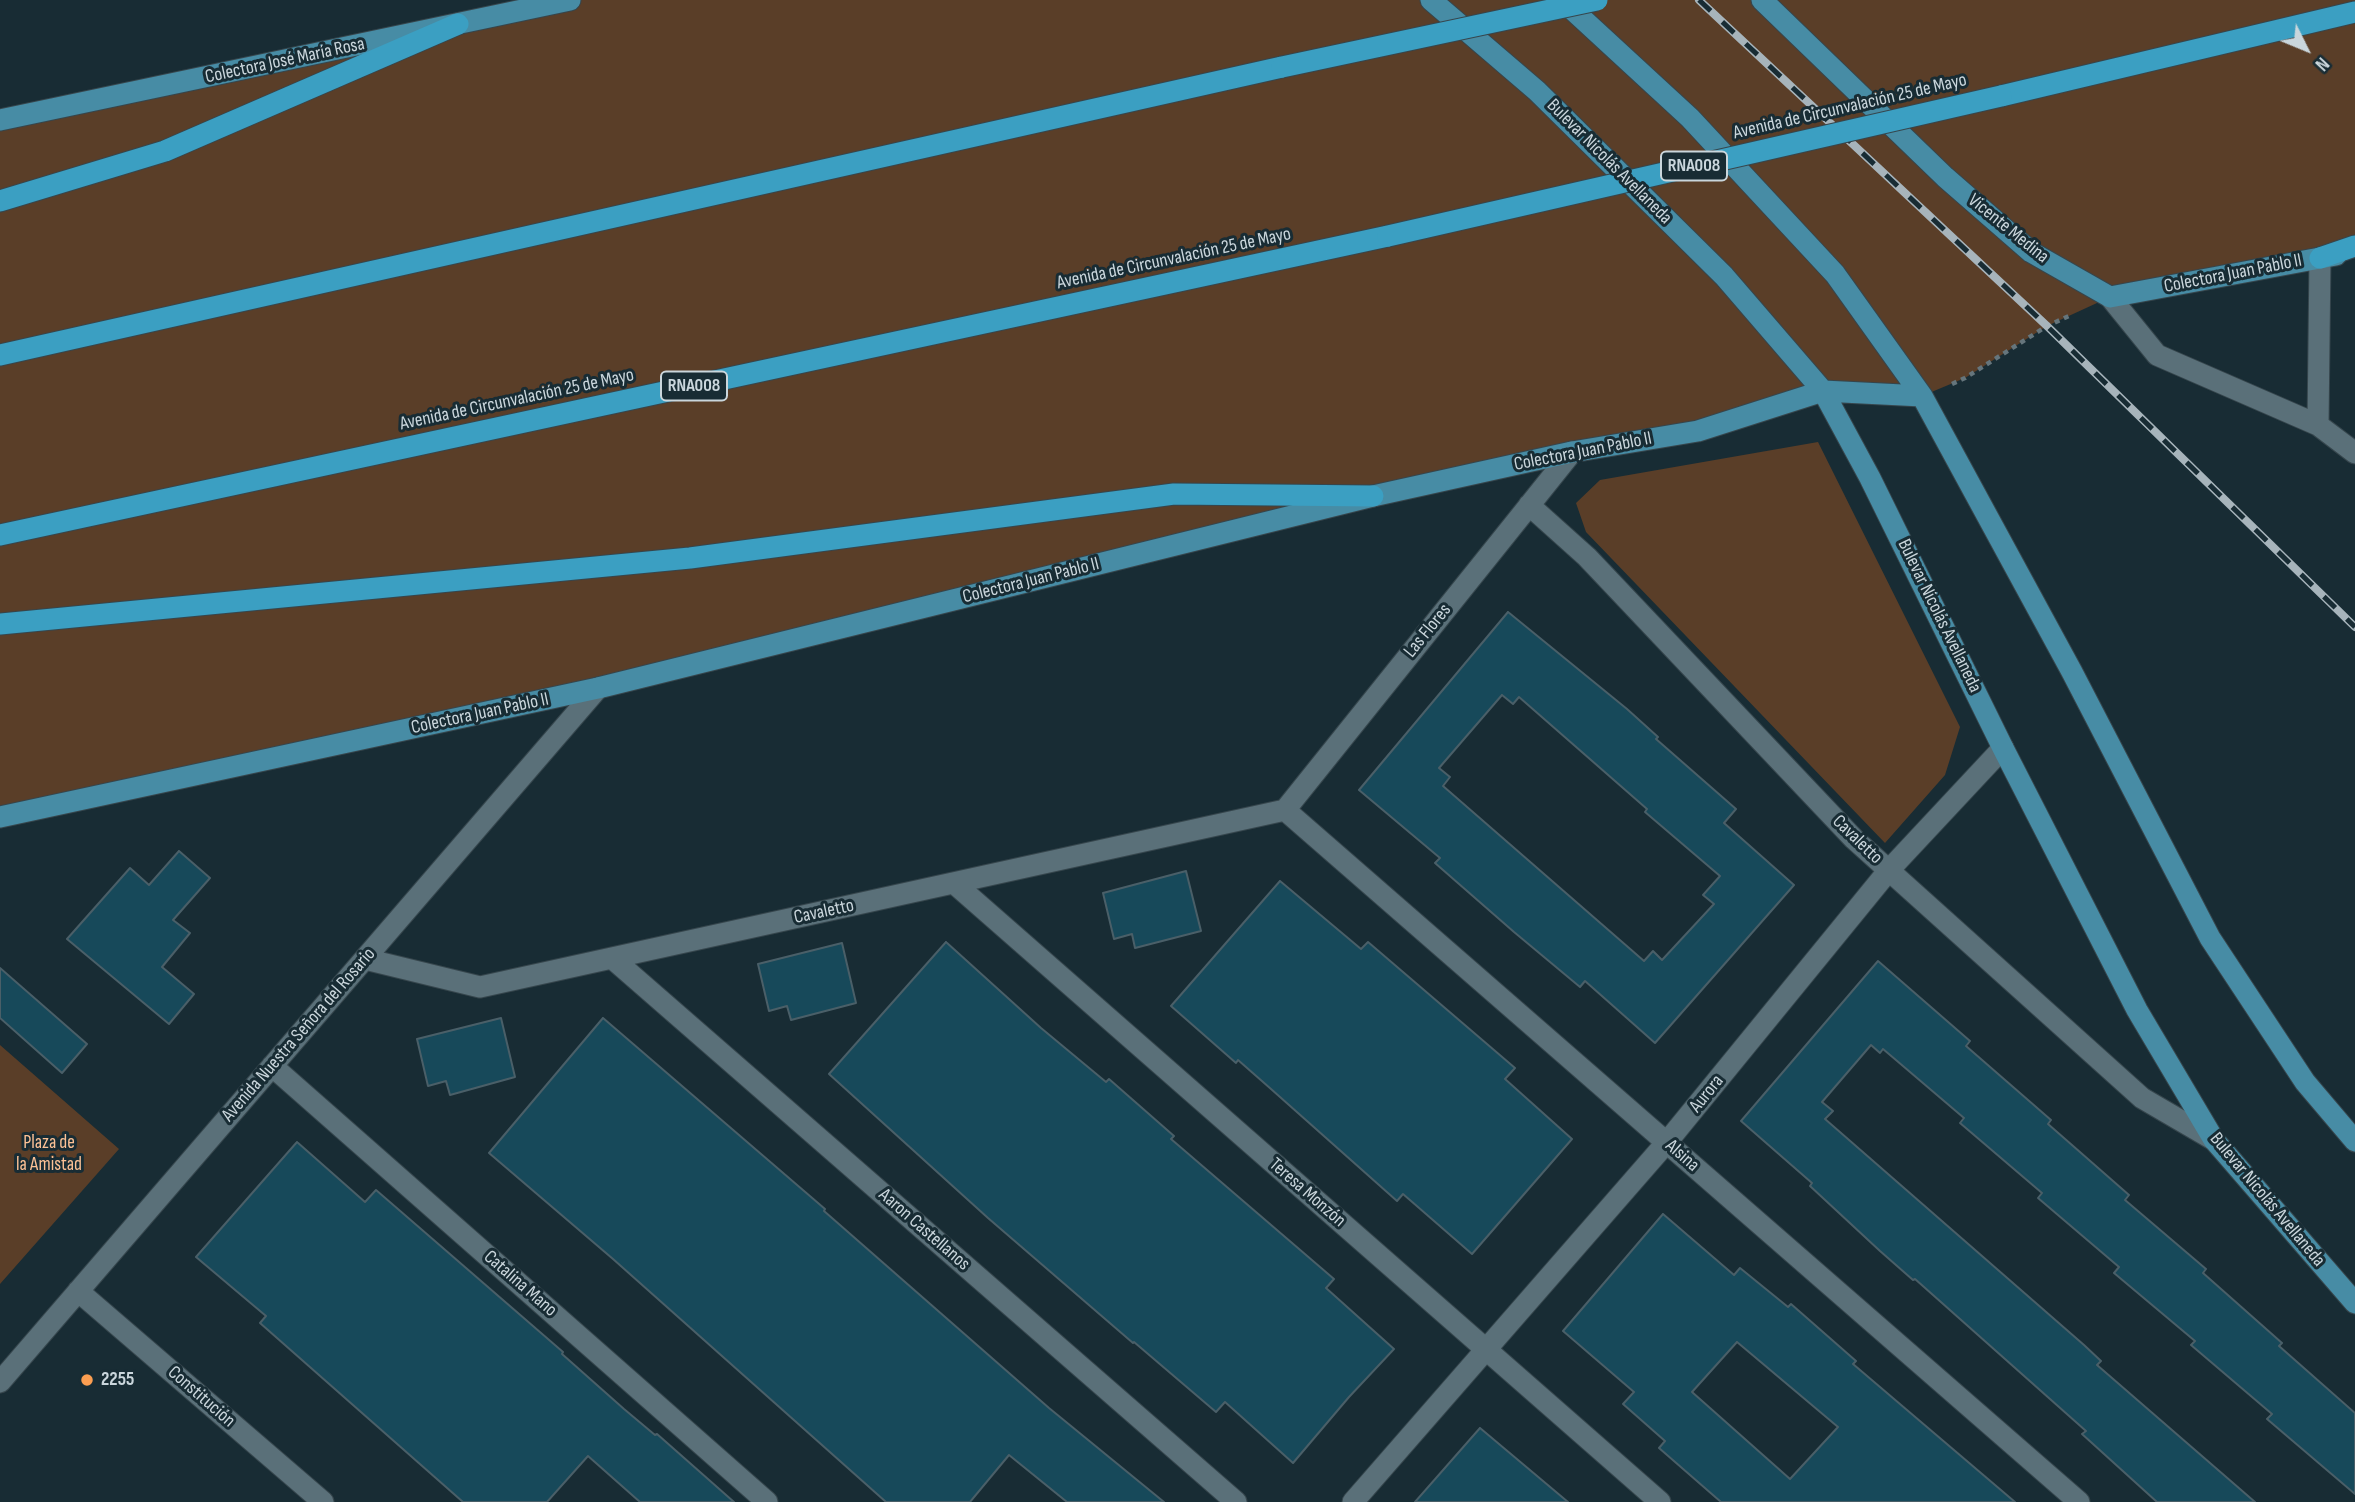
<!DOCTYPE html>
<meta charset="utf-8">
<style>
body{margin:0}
#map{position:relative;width:2355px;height:1502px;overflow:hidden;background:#182c34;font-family:"Sofia Sans Condensed",sans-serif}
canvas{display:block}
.north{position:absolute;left:2271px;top:14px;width:70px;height:70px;-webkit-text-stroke:5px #182c34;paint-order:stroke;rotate:133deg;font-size:19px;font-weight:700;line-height:28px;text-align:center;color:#cad6dc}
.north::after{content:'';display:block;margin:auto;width:24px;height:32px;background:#cad6dc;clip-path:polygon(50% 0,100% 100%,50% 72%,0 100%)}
</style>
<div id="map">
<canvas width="2355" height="1502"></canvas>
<div class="north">N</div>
</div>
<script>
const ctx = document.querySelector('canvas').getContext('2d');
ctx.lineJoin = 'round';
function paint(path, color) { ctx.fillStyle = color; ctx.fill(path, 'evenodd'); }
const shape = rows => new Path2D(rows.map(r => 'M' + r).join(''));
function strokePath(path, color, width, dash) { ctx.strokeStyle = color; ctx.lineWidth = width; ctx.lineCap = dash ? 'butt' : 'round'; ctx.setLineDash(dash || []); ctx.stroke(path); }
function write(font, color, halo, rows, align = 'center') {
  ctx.font = font + ' "Sofia Sans Condensed",sans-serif'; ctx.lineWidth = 6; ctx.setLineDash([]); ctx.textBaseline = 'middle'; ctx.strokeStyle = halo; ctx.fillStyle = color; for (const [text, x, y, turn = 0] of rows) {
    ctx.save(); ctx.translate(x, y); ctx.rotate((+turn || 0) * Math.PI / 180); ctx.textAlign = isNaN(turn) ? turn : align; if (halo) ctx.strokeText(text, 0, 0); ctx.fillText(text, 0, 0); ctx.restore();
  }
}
paint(shape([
 [570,0,2355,0,2355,251,2110,297,2047,326,1965,378,1922,396,1784,403,0,817,0,121],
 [1818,442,1960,727,1945,775,1885,843,1586,532,1576,503,1600,480],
 [0,1045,119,1149,0,1284]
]), '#5a3e28');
const building = shape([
 [1508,612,1627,709,1658,737,1656,739,1736,809,1724,823,1794,885,1655,1043,1585,981,1580,987,1514,932,1435,863,1440,858,1359,790,1508,612],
 [1502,695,1513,704,1519,697,1647,809,1645,812,1720,876,1703,895,1714,904,1662,960,1653,951,1644,961,1443,786,1450,777,1439,768,1502,695],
 [179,851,210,878,173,920,190,933,162,967,194,994,169,1024,67,939,130,868,149,885,179,851],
 [1186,871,1201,931,1135,948,1132,934,1114,939,1103,893,1186,871],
 [1280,881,1361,949,1368,942,1515,1068,1505,1079,1572,1139,1472,1254,1403,1194,1397,1201,1271,1089,1238,1060,1236,1063,1171,1006,1280,881],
 [946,942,1041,1028,1106,1082,1109,1079,1174,1136,1171,1139,1334,1279,1326,1288,1394,1349,1349,1397,1293,1463,1225,1402,1216,1412,1134,1342,1133,1343,988,1218,829,1074,946,942],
 [842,943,856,1003,791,1020,787,1006,769,1011,758,964,842,943],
 [1878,961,1970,1041,1966,1046,2051,1120,2048,1124,2129,1195,2125,1200,2206,1269,2203,1273,2282,1343,2279,1346,2355,1413,2355,1494,2267,1419,2272,1414,2191,1345,2195,1341,2114,1273,2119,1267,2038,1198,2042,1193,1960,1123,1964,1118,1883,1049,1880,1053,1871,1045,1822,1102,1833,1111,1825,1119,2084,1345,2101,1361,2097,1365,2255,1502,2157,1502,2082,1434,2086,1431,1915,1279,1913,1280,1880,1251,1810,1186,1812,1183,1741,1121,1878,961],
 [0,968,87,1044,62,1073,0,1018,0,968],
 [501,1018,515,1077,450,1095,446,1081,428,1086,417,1039,501,1018],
 [603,1018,825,1209,824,1211,1049,1408,1164,1502,1067,1502,1009,1455,970,1502,886,1502,613,1259,489,1153,603,1018],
 [297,1142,365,1202,376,1190,563,1352,562,1354,624,1409,655,1435,657,1434,734,1502,640,1502,588,1456,547,1502,463,1502,260,1323,266,1316,196,1257,297,1142],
 [1663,1214,1734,1275,1740,1268,1788,1307,1791,1304,1856,1361,1853,1364,2015,1502,1721,1502,1659,1448,1665,1441,1623,1404,1634,1392,1563,1331,1663,1214],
 [1737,1342,1838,1427,1790,1479,1692,1392,1737,1342],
 [1480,1428,1568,1502,1415,1502,1480,1428]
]);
paint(building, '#17495a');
strokePath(building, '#4a5f68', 2);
const minor = shape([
 [2110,297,2157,355,2318,425,2355,453],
 [2318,425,2320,258],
 [1529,505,1587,557,1854,839,2142,1098,2214,1140],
 [1285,810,2079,1502],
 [1285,810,1572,452],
 [954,883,1660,1502],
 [612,958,1236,1502],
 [365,959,480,987,1285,810],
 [272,1066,767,1502],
 [78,1291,323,1502],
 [0,1382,598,688],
 [1353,1502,1667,1142,1889,870,2003,748]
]);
const major = shape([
 [1431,0,1537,91,1724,276,1823,391,1870,478,2003,748,2137,1010,2214,1140,2355,1303],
 [1562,0,1690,118,1835,274,1922,396,2072,672,2210,938,2305,1082,2355,1141],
 [1762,0,1945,177,2031,252,2110,297,2336,255],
 [0,120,570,0],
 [0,817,598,688,1373,496,1572,452,1698,431,1823,391,1922,396]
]);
const highway = shape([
 [2001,96,2355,12],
 [0,201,165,151,458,24],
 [2320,258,2355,246],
 [0,355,1282,67],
 [0,535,1388,236],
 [0,624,690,558,1174,494,1373,496]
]);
strokePath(minor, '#36464d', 23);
strokePath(major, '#36464d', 23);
strokePath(highway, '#36464d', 23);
strokePath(shape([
 [1952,384,1965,378,2047,326,2071,315]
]), '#65757c', 4.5, [5, 5]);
strokePath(minor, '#5a7079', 21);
strokePath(major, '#478ca5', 21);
strokePath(highway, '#3b9fc2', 21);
const rail = shape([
 [1699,0,2047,326,2355,627]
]);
strokePath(rail, '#a7b4bb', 8);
strokePath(rail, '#182c34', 5, [16]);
const highwayBridge = shape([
 [1282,67,1597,0],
 [1388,236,2001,96]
]);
strokePath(highwayBridge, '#36464d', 23, []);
strokePath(highwayBridge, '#3b9fc2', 21);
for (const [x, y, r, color] of [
 [87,1380,7,"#fb9e51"]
]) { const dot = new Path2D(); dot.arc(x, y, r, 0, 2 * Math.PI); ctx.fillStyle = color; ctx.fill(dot); strokePath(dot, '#182c34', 2.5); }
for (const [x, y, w] of [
 [1694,166,66],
 [694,386,66]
]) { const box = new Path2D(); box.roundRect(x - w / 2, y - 14.5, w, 29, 5); ctx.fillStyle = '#182c34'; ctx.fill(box); strokePath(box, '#cad6dc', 2); }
write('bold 18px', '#cad6dc', null, [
 ["RNA008",1694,166],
 ["RNA008",694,386]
]);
write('19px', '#cad6dc', '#182c34', [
 ["Colectora José María Rosa",285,61,-12],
 ["Avenida de Circunvalación 25 de Mayo",1850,107,-13],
 ["Bulevar Nicolás Avellaneda",1609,162,45],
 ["Vicente Medina",2008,229,39],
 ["Avenida de Circunvalación 25 de Mayo",1174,259,-12],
 ["Colectora Juan Pablo II",2233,274,-11],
 ["Avenida de Circunvalación 25 de Mayo",517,400,-12],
 ["Colectora Juan Pablo II",1583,452,-11],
 ["Colectora Juan Pablo II",1031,581,-14],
 ["Bulevar Nicolás Avellaneda",1939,616,64],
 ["Las Flores",1428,631,-51],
 ["Colectora Juan Pablo II",480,714,-12],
 ["Cavaletto",1857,840,44],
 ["Cavaletto",824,912,-12],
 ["Avenida Nuestra Señora del Rosario",299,1035,-49],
 ["Aurora",1707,1094,-51],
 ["Alsina",1682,1156,41],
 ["Teresa Monzón",1307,1193,41],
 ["Bulevar Nicolás Avellaneda",2267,1200,50],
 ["Aaron Castellanos",924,1230,41],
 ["Catalina Mano",520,1284,41],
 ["Constitución",201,1397,41]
]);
write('19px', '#fdc296', '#182c34', [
 ["Plaza de",49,1143],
 ["la Amistad",49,1165]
]);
write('bold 19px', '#cad6dc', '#182c34', [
 ["2255",101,1380]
], 'left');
</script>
